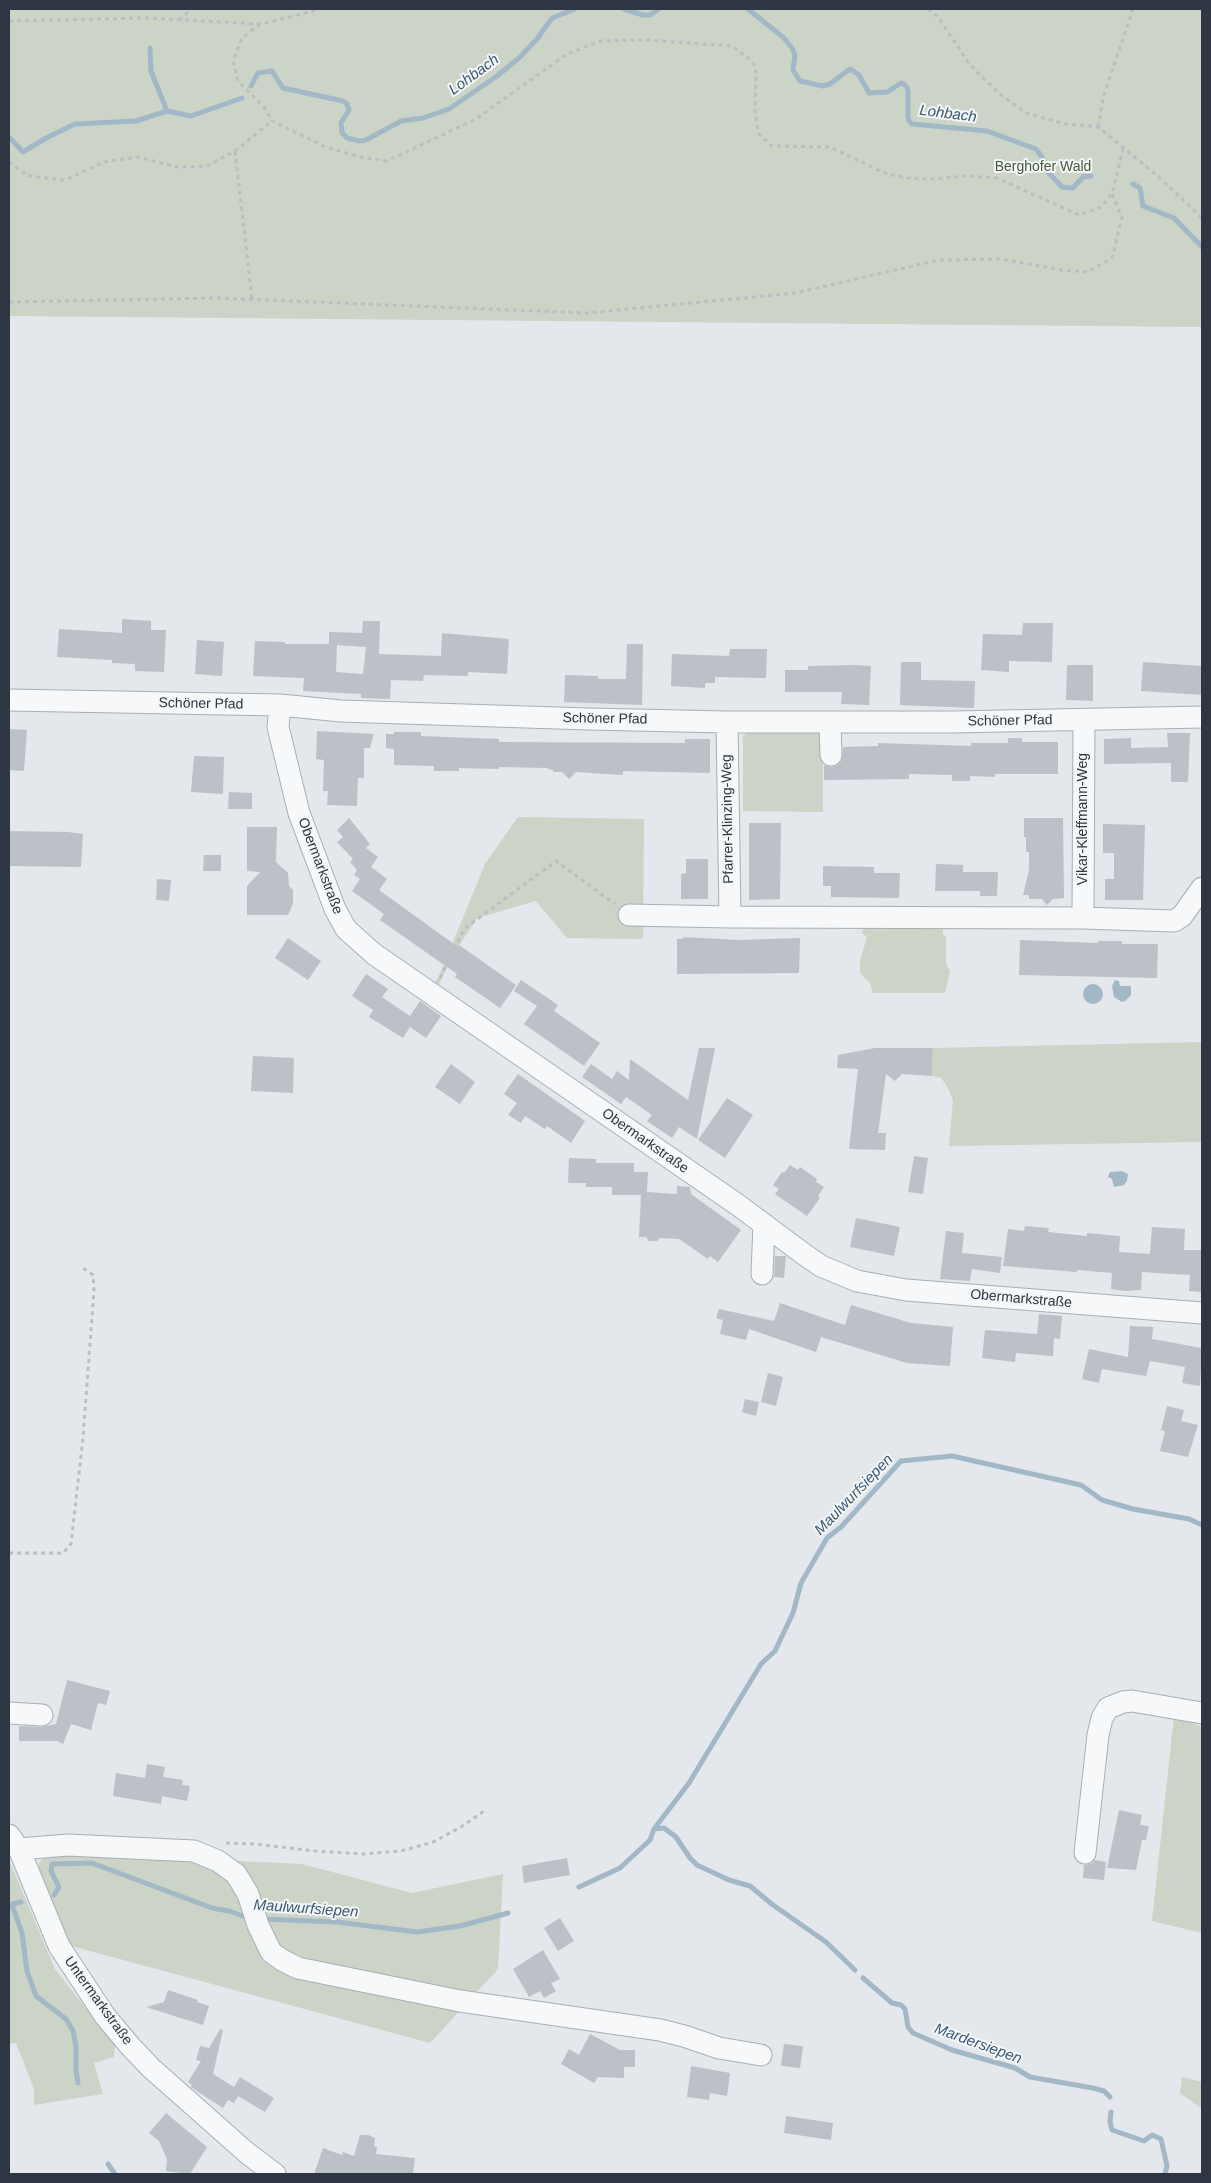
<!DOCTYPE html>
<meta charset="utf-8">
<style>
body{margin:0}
#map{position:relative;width:1211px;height:2183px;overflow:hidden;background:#e4e7eb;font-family:Helvetica,sans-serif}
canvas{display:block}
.frame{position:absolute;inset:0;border:10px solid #2d3642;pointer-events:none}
</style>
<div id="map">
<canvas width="1211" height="2183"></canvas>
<div class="frame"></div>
</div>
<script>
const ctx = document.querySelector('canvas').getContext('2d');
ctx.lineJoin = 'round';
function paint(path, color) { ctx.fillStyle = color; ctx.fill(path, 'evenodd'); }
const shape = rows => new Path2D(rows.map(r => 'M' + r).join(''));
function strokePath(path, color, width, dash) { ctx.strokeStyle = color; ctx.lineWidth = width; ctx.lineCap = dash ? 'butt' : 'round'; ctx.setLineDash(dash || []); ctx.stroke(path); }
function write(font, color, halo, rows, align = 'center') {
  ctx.font = font + ' Helvetica,sans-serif'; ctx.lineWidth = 4; ctx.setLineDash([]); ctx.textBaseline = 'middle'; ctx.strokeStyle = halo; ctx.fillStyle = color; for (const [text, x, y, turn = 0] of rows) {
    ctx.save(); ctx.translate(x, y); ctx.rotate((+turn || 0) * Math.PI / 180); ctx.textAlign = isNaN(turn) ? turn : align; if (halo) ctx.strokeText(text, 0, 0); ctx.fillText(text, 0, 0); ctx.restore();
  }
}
paint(shape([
 [9,9,1202,9,1202,327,9,316],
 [750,731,823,732,823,812,743,811,743,736],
 [518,817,644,819,643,939,567,938,536,901,477,918,455,952,437,988,433,985,439,976,485,864],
 [942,921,943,934,946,938,946,963,950,972,945,993,873,993,870,983,860,973,860,961,867,937,862,933,863,929,866,926],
 [1202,1042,1202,1142,949,1146,953,1100,947,1086,941,1078,932,1076,933,1048],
 [1174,1716,1202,1727,1202,1933,1152,1921],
 [49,1854,193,1855,237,1861,302,1864,412,1893,503,1874,498,1969,430,2043,68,1945,40,1877,39,1863,43,1858],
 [9,1860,55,1969,115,2045,114,2057,94,2063,103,2094,34,2105,34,2089,16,2043,9,2044],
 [1182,2077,1202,2082,1202,2109,1180,2093]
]), '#cbd4c6');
paint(shape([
 [1115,980,1119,981,1120,986,1131,986,1131,995,1125,1001,1122,1002,1114,997,1112,986],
 '1083 994a10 10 0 1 1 20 0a10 10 0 1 1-20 0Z',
 [1122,1171,1128,1174,1127,1181,1124,1185,1114,1187,1112,1179,1108,1177,1109,1174,1110,1172]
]), '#a2b8c7');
strokePath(shape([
 [624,9,643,15,650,15,659,9],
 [748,9,784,38,792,48,795,55,793,70,800,81,823,86,830,84,850,69,859,75,869,93,887,92,901,83,904,84,908,89,908,119,912,124,987,131,1036,149,1042,157,1047,171,1062,187,1073,188,1083,177,1091,176],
 [150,48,151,71,167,111],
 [251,86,258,73,272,71,283,88,343,101,347,104,349,110,341,123,342,133,347,138,359,141,366,140,401,121,423,118,449,109,497,76,519,58,537,39,552,18,575,9],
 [9,137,23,152,46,138,75,124,136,121,167,111,191,116,242,98],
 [1133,184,1140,188,1143,206,1174,218,1202,247],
 [654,1829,664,1828,676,1837,690,1858,697,1865,729,1880,750,1886,773,1905,826,1942,855,1970],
 [579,1887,620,1868,650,1840,654,1829,689,1783,761,1664,775,1651,793,1613,801,1583,827,1538,841,1527,901,1461,952,1456,1081,1485,1102,1500,1133,1509,1189,1519,1202,1525],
 [54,1895,59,1887,51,1871,52,1864,92,1863,212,1908,229,1911,248,1918],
 [9,1905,21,1902],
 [12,1905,22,1933,27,1971,36,1996,66,2019,73,2031,76,2046,76,2071,78,2083],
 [262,1919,337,1922,417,1932,460,1926,508,1913],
 [863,1978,892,2003,901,2005,905,2009,908,2027,913,2033,952,2050,1015,2068,1030,2077,1093,2088,1104,2091,1110,2097],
 [1111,2112,1110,2122,1112,2130,1144,2141,1152,2135,1161,2139,1167,2166,1165,2174],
 [108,2164,115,2174]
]), '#a2b8c7', 5);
paint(shape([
 [122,619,151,621,151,630,166,630,164,672,135,671,135,664,112,663,112,660,57,657,59,629,122,633],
 [363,621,380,621,379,654,441,656,442,633,509,639,507,674,468,672,468,676,424,675,423,681,391,680,390,699,361,698,361,694,303,691,304,678,253,676,255,641,285,642,285,644,329,644,329,632,362,633],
 [337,645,366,647,363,674,336,672],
 [1023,623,1053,623,1052,662,1009,661,1009,672,981,670,983,634,1022,635],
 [197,640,224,642,222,676,195,674],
 [627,644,643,644,642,705,564,702,565,675,598,676,598,679,626,679],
 [730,649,767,649,766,678,715,677,715,683,705,683,705,688,671,686,672,654,729,656],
 [901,662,921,662,921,680,975,681,974,708,900,705],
 [1143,662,1202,666,1202,695,1141,691],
 [855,665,871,666,869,705,841,704,842,692,785,692,785,670,808,670,808,666],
 [1067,665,1093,665,1093,701,1066,700],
 [9,729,27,730,24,771,9,770],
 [317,731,374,734,370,748,364,748,364,778,358,778,357,806,327,805,328,791,323,791,324,760,316,759],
 [394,732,421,732,421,736,499,739,499,742,685,743,685,739,710,739,710,773,623,771,623,775,576,772,569,779,562,772,553,772,553,770,548,769,548,768,499,767,499,769,459,768,459,771,434,771,434,766,394,765,394,749,386,748,386,734,394,734],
 [1167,733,1190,733,1188,782,1171,782,1171,763,1104,764,1104,739,1131,738,1131,748,1168,747],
 [1008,738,1022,738,1022,742,1058,742,1058,774,995,774,995,777,970,776,970,781,952,781,952,775,909,774,909,779,824,780,824,765,831,767,838,765,842,760,843,747,878,746,878,743,971,746,971,743,1008,743],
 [194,756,224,757,223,794,191,792],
 [229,792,252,793,252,809,228,809],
 [349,818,370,844,366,848,378,857,371,867,387,879,379,890,458,947,459,945,516,985,500,1008,455,977,457,974,380,920,384,914,352,891,360,879,354,875,357,870,350,862,353,859,337,842,343,837,337,830],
 [1024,818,1063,818,1064,898,1053,899,1047,905,1042,899,1029,899,1029,895,1023,895,1029,870,1029,852,1026,852,1026,837,1024,837],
 [749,823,781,823,780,899,749,900],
 [1103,824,1145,825,1143,900,1105,900,1105,879,1114,879,1114,853,1103,853],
 [247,827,277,827,276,862,288,873,289,886,293,890,293,904,288,915,247,915,247,886,260,872,247,871],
 [9,831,68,832,83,834,81,867,9,866],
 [204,855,221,855,221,871,203,871],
 [686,859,708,859,708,899,681,899,681,874,686,873],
 [936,864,963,865,963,872,998,872,997,896,980,896,980,891,935,891],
 [823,866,874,867,874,873,900,873,899,898,831,897,831,886,823,886],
 [157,879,171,880,169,901,156,900],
 [683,937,739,940,800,938,799,973,677,974,677,939,683,939],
 [288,938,321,961,308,980,275,958],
 [1020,940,1098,943,1098,941,1122,941,1122,944,1158,944,1157,978,1019,975],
 [366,974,388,989,382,997,410,1016,420,1001,441,1016,426,1038,410,1027,403,1038,369,1017,373,1010,352,996],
 [521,980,558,1005,554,1011,600,1043,584,1066,524,1024,537,1006,514,991],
 [699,1048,715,1048,697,1139,679,1127,672,1138,647,1121,652,1115,626,1097,621,1104,582,1077,591,1064,612,1079,617,1071,629,1080,630,1059,688,1100],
 [875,1048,933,1048,932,1076,902,1074,895,1081,886,1074,878,1133,886,1133,885,1150,849,1149,858,1069,837,1068,838,1055],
 [253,1056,294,1058,293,1093,251,1091],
 [451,1064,475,1082,460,1104,435,1087],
 [518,1074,585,1121,571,1143,547,1126,545,1129,525,1116,521,1123,508,1115,517,1103,504,1094],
 [727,1098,753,1115,725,1158,698,1140],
 [914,1156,928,1158,923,1194,908,1192],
 [569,1158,596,1159,596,1163,634,1163,634,1172,648,1172,647,1192,677,1194,677,1186,690,1187,691,1194,741,1230,718,1262,710,1256,708,1259,679,1239,660,1238,657,1241,649,1241,646,1237,639,1237,641,1195,612,1195,612,1187,586,1187,586,1183,568,1183],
 [790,1165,798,1170,800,1167,817,1179,816,1182,824,1187,818,1196,820,1198,807,1216,775,1194,779,1189,773,1185,782,1172,784,1173],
 [856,1218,900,1227,894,1256,850,1247],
 [1025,1226,1049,1228,1048,1232,1087,1236,1087,1233,1120,1236,1119,1252,1150,1254,1152,1227,1185,1229,1184,1250,1202,1250,1202,1292,1189,1291,1190,1275,1142,1272,1141,1290,1124,1291,1111,1289,1112,1273,1077,1270,1077,1272,1003,1266,1008,1229,1024,1231],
 [946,1231,964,1233,962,1253,1002,1257,1000,1273,972,1269,970,1281,940,1279],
 [775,1256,786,1256,784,1278,774,1277],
 [780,1303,845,1325,851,1305,911,1323,953,1327,950,1366,907,1363,821,1337,816,1352,749,1329,746,1340,720,1334,723,1320,716,1318,719,1309,774,1321],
 [1039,1314,1062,1316,1060,1339,1054,1338,1053,1356,1016,1353,1015,1362,982,1358,985,1330,1037,1334],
 [1130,1326,1153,1327,1152,1339,1202,1348,1200,1386,1182,1383,1185,1367,1150,1361,1146,1376,1102,1369,1099,1383,1082,1379,1089,1349,1128,1357],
 [768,1373,783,1377,776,1406,761,1402],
 [745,1399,759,1402,756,1416,742,1412],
 [1167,1406,1184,1410,1181,1421,1198,1425,1188,1457,1160,1451,1165,1431,1161,1430],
 [67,1680,110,1691,106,1705,98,1703,91,1730,71,1724,63,1744,57,1741,19,1741,19,1726,41,1727,56,1724],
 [147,1764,165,1767,163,1777,183,1780,182,1785,190,1786,187,1801,162,1796,161,1804,113,1796,116,1773,145,1778],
 [1119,1810,1142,1815,1140,1825,1149,1826,1146,1840,1142,1840,1136,1870,1107,1868],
 [567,1858,570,1875,524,1883,522,1866],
 [1095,1860,1106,1862,1104,1880,1083,1878,1084,1865,1090,1864],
 [560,1918,574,1941,558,1951,544,1928],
 [543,1950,560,1979,551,1983,556,1991,544,1998,540,1991,529,1997,513,1969],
 [168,1990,198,2000,197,2002,209,2006,203,2025,146,2007,164,2002],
 [220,2029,223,2030,213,2074,234,2087,240,2077,274,2098,265,2112,238,2096,234,2103,228,2100,223,2108,195,2090,191,2087,192,2085,188,2082,201,2061,196,2060,200,2046,209,2048],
 [590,2034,620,2050,635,2050,635,2067,624,2067,624,2078,598,2077,594,2083,561,2064,569,2049,579,2055],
 [784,2044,803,2046,800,2068,781,2066],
 [691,2066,730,2073,727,2096,710,2093,709,2100,687,2097],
 [166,2113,207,2147,190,2174,166,2171,167,2159,159,2141,149,2133],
 [786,2116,833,2123,831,2140,784,2133],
 [360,2135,368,2135,375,2138,374,2146,377,2147,376,2154,415,2158,413,2174,314,2174,323,2148,342,2155,343,2152,354,2156]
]), '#bbc1c7');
const minor = shape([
 [9,700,280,705,341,711,588,719,727,722,953,722,1202,717],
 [280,705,278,727,299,813,335,909,346,929,374,954,738,1205,805,1255,821,1266,857,1281,906,1290,1202,1313],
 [727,722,730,917],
 [830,722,831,755],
 [629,915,730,917,1083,918,1174,921,1182,916,1202,888],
 [1083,918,1084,720],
 [762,1274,764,1224],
 [9,1713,42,1715],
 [9,1835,19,1849,59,1946,105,2016,131,2047,151,2068,247,2153,275,2174],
 [19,1849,68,1845,194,1851,218,1861,236,1874,248,1894,258,1925,271,1952,282,1960,298,1968,460,2001,660,2030,684,2036,719,2048,761,2055],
 [1085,1853,1098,1735,1102,1718,1108,1708,1123,1702,1132,1701,1202,1713]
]);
strokePath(minor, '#a9aeb5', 23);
strokePath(shape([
 [928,9,938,17,970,65,1001,95,1026,113,1066,124,1098,127,1159,177,1202,218],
 [179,20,192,9],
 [9,21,146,18,260,24,322,9],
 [260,24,242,38,233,61,238,81,264,107,272,121,326,147,360,157,387,161,476,119,567,54,600,41,647,40,732,46,748,58,756,67,755,111,758,133,772,146,830,147,887,174,907,178,934,179,965,176,997,178,1079,215,1101,207,1112,194,1123,149],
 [1098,127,1104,94,1133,9],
 [235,151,252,299],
 [9,162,28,176,65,180,104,162,138,157,177,167,207,166,235,151,272,121],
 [9,302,217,298,587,313,795,293,939,260,1000,259,1062,270,1088,272,1112,258,1122,217,1112,194],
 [440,978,464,929,556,861,615,904],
 [9,1553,63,1553,71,1544,83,1438,94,1290,93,1275,80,1266],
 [226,1843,255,1844,315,1851,364,1854,401,1851,433,1842,461,1827,484,1811]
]), '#babec2', 3, [4, 4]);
strokePath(minor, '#f6f8f9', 21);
write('14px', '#455c3b', '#f4f6f8', [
 ["Berghofer Wald",1043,167]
]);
write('14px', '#2d3642', '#f4f6f8', [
 ["Schöner Pfad",201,704,1],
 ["Schöner Pfad",605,719,1],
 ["Schöner Pfad",1010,721,-1],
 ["Pfarrer-Klinzing-Weg",728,819,-91],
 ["Vikar-Kleffmann-Weg",1083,819,-90],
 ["Obermarkstraße",320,866,69],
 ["Obermarkstraße",645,1141,35],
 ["Obermarkstraße",1021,1299,5],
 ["Untermarkstraße",98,2001,54]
]);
write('italic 15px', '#3a5973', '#f4f6f8', [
 ["Lohbach",474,75,-36],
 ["Lohbach",948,114,7],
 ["Maulwurfsiepen",854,1495,-46],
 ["Maulwurfsiepen",306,1909,4],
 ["Mardersiepen",978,2044,20]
]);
</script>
